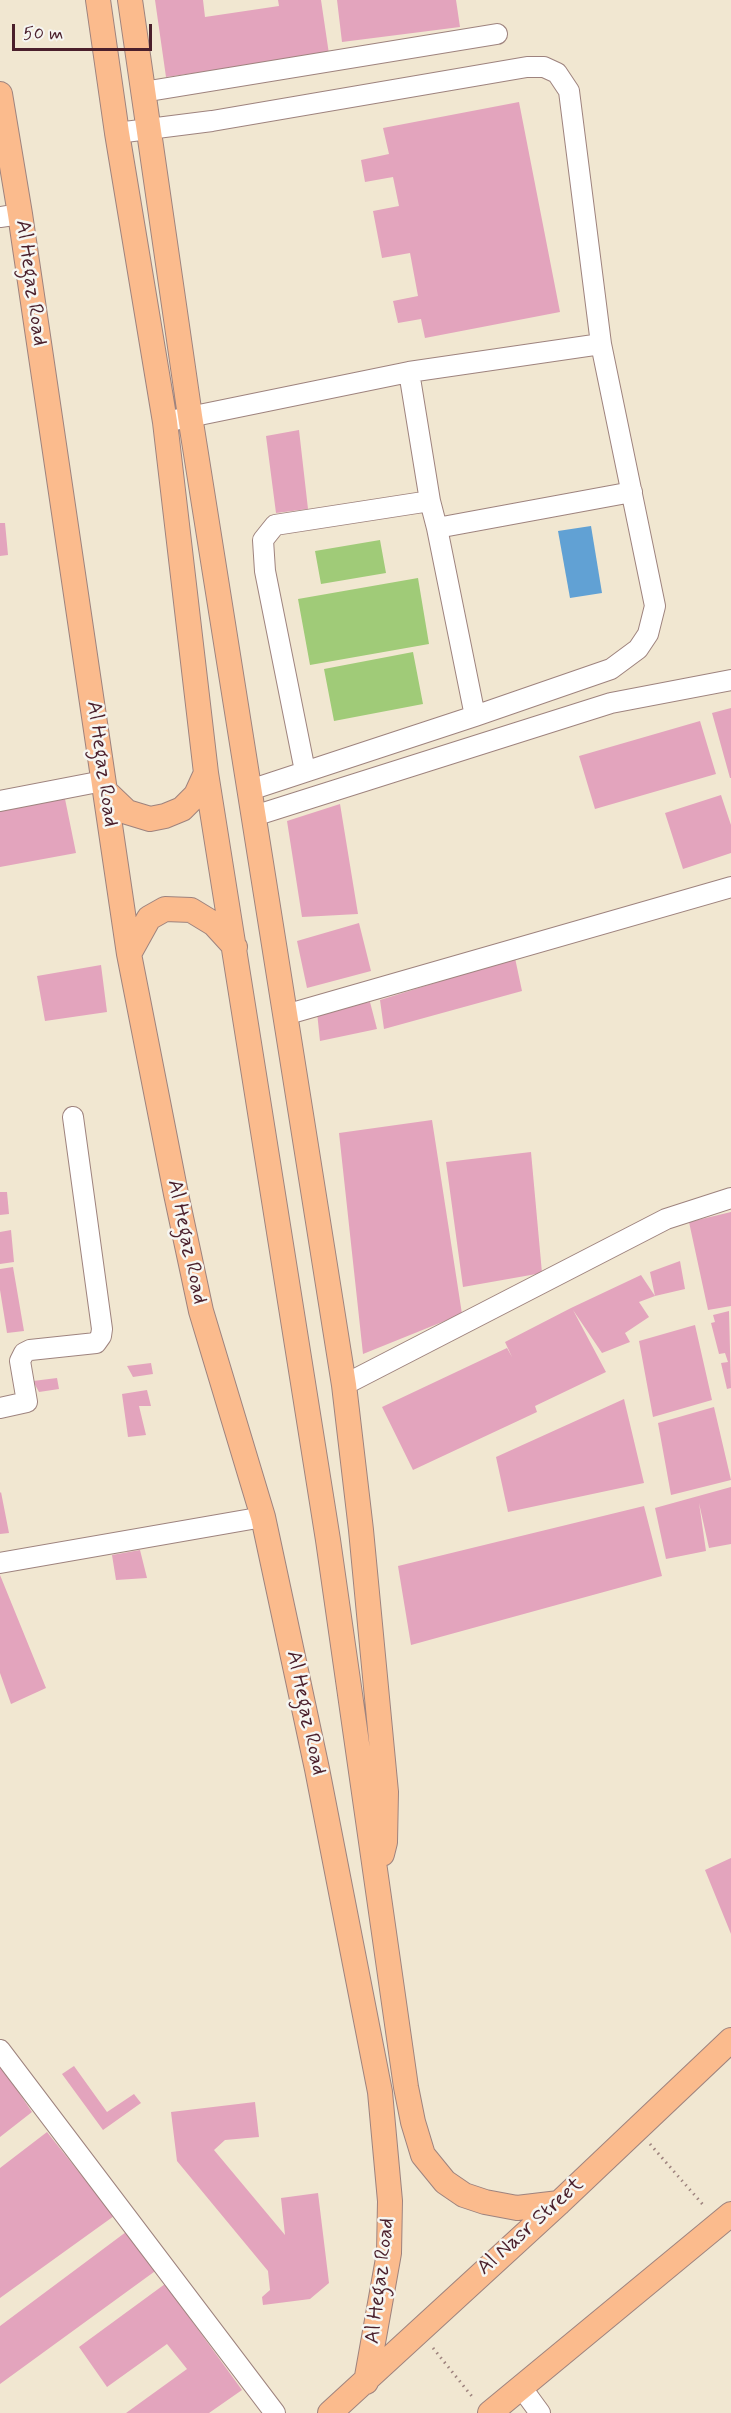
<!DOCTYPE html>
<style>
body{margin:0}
#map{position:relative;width:731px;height:2413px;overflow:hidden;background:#f1e7d1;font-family:Mynerve,sans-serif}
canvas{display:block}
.scale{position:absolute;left:12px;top:24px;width:140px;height:27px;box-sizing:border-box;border:3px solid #4a1f2b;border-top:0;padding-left:8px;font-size:18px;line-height:21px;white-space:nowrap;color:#4a1f2b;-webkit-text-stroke:4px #f6f6f2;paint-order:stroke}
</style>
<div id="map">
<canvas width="731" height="2413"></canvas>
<div class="scale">50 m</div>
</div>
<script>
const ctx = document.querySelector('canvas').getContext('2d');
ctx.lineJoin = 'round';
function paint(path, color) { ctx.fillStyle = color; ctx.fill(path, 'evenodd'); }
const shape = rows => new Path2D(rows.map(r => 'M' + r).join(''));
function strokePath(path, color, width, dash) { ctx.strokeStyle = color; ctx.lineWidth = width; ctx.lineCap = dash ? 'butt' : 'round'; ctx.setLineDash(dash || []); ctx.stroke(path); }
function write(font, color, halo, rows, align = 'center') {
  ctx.font = font + ' Mynerve,sans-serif'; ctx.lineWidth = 5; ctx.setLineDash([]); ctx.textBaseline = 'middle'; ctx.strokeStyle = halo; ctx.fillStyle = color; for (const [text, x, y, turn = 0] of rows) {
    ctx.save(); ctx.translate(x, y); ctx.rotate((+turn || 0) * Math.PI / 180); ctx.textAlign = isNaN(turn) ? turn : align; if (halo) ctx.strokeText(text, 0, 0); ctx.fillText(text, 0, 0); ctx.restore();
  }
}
paint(shape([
 [380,540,386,573,321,584,315,551],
 [418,578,429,644,310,665,298,599],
 [413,652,423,704,334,721,324,669]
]), '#a0cb78');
paint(shape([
 [591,526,602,593,570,598,558,531]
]), '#61a1d4');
paint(shape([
 [155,0,203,0,205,17,279,6,278,0,321,0,329,54,166,77],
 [337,0,456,0,460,27,342,42],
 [519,102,560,312,425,338,421,319,398,323,393,301,418,296,410,253,382,258,373,211,399,206,393,177,365,182,361,160,389,154,383,128],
 [299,430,308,509,276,513,266,436],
 [0,523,5,523,8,555,0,556],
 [731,708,731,778,730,778,712,713],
 [700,721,716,774,595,809,579,756],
 [64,794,76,853,0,867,0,805],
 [721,795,731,825,731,853,683,869,665,813],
 [340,804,358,914,302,917,287,821],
 [359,923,371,971,307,988,297,941],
 [515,958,522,991,384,1029,380,1000],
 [101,965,107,1012,45,1021,37,976],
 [370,1002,377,1029,320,1041,317,1012],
 [432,1120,462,1314,363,1354,339,1133],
 [531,1152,542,1273,463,1287,446,1162],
 [0,1192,7,1192,9,1214,0,1215],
 [731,1212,731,1306,708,1310,689,1222],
 [11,1230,14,1262,0,1264,0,1232],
 [680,1261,685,1289,655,1296,639,1302,649,1317,625,1333,630,1342,602,1353,573,1310,606,1372,535,1406,537,1412,413,1470,382,1407,507,1348,512,1357,505,1342,571,1308,641,1275,655,1296,650,1272],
 [13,1267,24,1331,7,1333,0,1290,0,1269],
 [729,1311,731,1388,727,1389,721,1363,728,1362,725,1353,719,1354,711,1323,715,1322,713,1315],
 [695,1325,712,1400,653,1417,639,1341],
 [151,1363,153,1374,133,1377,127,1366],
 [57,1378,59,1389,39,1392,33,1381],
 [147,1390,151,1406,139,1406,146,1435,128,1437,122,1394],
 [624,1399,644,1483,508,1512,496,1457],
 [714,1407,731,1480,671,1495,658,1423],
 [731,1487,731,1544,709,1548,699,1503,706,1551,666,1559,655,1508],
 [1,1492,9,1533,0,1534,0,1493],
 [644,1506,662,1576,411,1645,398,1566],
 [140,1550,147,1578,116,1580,112,1555],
 [0,1575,46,1688,11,1704,0,1673],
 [731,1858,731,1934,705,1870],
 [0,2065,32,2112,0,2137],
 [74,2066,107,2112,134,2094,141,2103,103,2130,62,2074],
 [255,2102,259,2137,225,2140,214,2150,285,2235,281,2198,318,2193,329,2283,310,2299,263,2305,262,2297,270,2290,268,2271,177,2161,171,2112],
 [47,2132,114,2216,0,2298,0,2168],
 [126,2232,158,2269,0,2384,0,2326],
 [165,2284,242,2390,209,2413,126,2413,187,2369,167,2344,107,2387,79,2347]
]), '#e3a4bd');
const minor = shape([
 [143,92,497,34],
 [117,133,212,121,527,67,544,67,557,73,569,91,601,344,655,606,648,634,638,649,611,669,475,716,250,790],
 [0,217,20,214],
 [409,372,430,501,437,528,475,716],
 [165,422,409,372,601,344],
 [437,528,632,492],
 [305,771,265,571,263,540,275,525,430,501],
 [0,801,103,781],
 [254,816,611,703,731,680],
 [285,1015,731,887],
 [344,1385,666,1219,731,1198],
 [0,1408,27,1402,20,1361,24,1353,30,1350,96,1343,101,1336,102,1329,73,1117],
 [0,1563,263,1517],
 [0,2050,275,2413],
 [521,2387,540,2413]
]);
const major = shape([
 [98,0,117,133,165,422,206,773,328,1540,406,2087,413,2122,423,2155,445,2182,464,2195,485,2202,517,2208,559,2203],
 [130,0,190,416,344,1385,361,1530,386,1792,385,1842,382,1854],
 [0,94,20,214,129,954,176,1194,201,1311,263,1517,317,1769,380,2092,390,2201,389,2253,366,2382],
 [105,791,127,812,150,819,165,816,182,809,196,795,206,773],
 [129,954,149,918,165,909,191,910,214,924,235,947],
 [330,2413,559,2203,731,2040],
 [490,2413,731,2214]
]);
strokePath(minor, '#9e837e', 22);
strokePath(major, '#9e837e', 26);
strokePath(shape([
 [650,2144,705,2207],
 [433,2348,474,2399]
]), '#9e837e', 3, [1.5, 4.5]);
strokePath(minor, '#fff', 20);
strokePath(major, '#fbbb8d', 24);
write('21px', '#4a1f2b', '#f6f6f2', [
 ["Al Hegaz Road",30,283,82],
 ["Al Hegaz Road",101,764,82],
 ["Al Hegaz Road",186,1242,78],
 ["Al Hegaz Road",305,1713,78],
 ["Al Nasr Street",531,2227,-42],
 ["Al Hegaz Road",381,2281,-83]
]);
</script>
